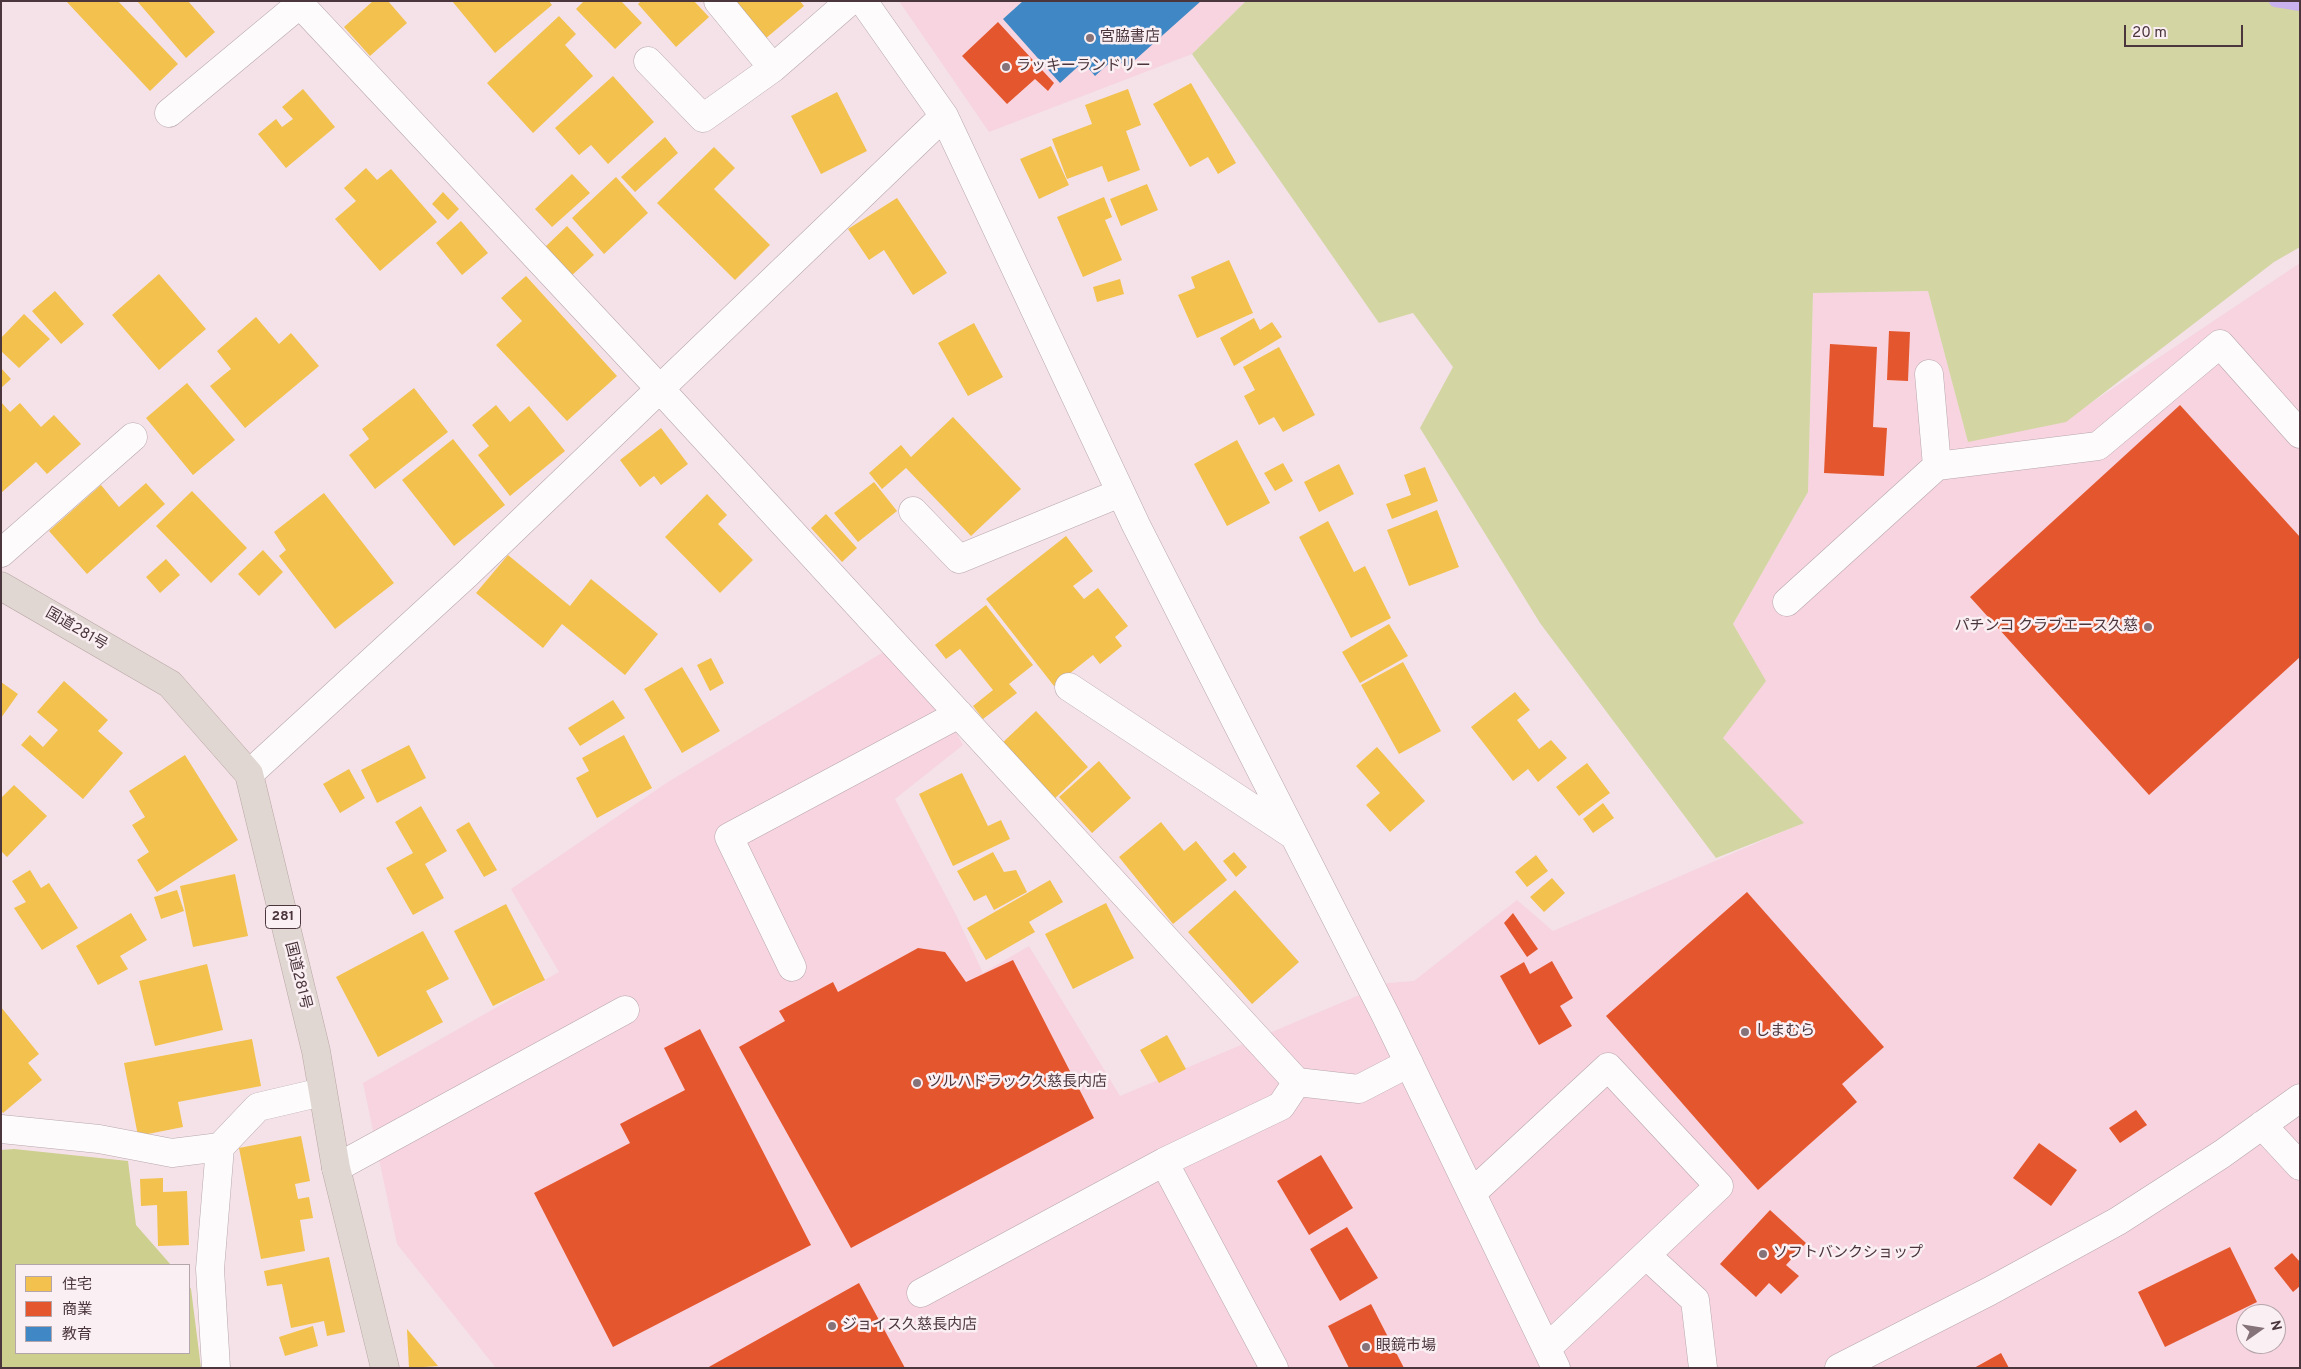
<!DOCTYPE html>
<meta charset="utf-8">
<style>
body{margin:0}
#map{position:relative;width:2301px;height:1369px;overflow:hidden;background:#f4e2e8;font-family:Overpass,"Noto Sans JP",sans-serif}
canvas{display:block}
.frame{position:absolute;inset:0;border:2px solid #4b363d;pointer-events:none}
.legend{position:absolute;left:15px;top:1264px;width:175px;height:90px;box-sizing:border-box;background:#faeff2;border:1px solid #b4a5aa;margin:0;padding:6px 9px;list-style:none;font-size:15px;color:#4b363d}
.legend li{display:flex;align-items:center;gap:10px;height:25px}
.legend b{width:25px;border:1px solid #b4a5aa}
.north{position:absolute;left:2236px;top:1304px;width:50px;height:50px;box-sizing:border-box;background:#faeff2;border:1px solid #b4a5aa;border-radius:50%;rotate:77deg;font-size:14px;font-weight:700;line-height:20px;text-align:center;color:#4b363d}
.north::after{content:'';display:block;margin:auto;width:18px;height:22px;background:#867279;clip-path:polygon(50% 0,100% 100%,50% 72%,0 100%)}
.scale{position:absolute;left:2124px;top:25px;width:119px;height:22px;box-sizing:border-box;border:2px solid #4b363d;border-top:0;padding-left:6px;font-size:15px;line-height:18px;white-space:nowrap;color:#4b363d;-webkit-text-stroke:4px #faeff2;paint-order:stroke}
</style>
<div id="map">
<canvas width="2301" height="1369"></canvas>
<div class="frame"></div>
<ul class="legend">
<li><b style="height:14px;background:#f2c14e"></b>住宅</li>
<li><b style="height:14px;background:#e4572e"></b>商業</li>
<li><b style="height:14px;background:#3f88c5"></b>教育</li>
</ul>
<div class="north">N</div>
<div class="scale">20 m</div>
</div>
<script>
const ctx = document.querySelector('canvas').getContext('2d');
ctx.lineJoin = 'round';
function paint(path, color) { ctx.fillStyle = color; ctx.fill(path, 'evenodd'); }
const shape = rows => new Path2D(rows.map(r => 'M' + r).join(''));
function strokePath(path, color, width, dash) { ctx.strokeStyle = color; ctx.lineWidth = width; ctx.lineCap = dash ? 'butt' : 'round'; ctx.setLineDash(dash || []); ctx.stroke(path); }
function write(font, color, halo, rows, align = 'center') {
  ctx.font = font + ' Overpass,"Noto Sans JP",sans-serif'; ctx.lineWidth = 5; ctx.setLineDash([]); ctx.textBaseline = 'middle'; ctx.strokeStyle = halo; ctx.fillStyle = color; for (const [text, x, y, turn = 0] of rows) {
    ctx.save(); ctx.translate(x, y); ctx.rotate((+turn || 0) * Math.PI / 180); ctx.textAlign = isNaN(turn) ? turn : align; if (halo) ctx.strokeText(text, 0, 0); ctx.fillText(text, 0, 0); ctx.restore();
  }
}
paint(shape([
 [899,1,1246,1,1192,54,989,132],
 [2300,263,2300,1368,496,1368,397,1244,363,1083,559,972,511,889,668,782,905,639,963,745,895,799,956,915,983,973,1029,946,1120,1096,1388,983,1414,981,1517,900,1553,931,1803,823,1723,738,1765,681,1733,624,1808,492,1813,293,1928,291,1968,441,2082,409],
 [2246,1314,2276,1314,2276,1344,2246,1344]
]), '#f7d4df');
paint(shape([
 [1246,1,2300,1,2300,247,2274,262,2066,422,1968,442,1928,291,1813,293,1808,492,1733,624,1766,681,1723,738,1804,823,1716,858,1540,623,1420,428,1453,367,1413,313,1379,323,1192,54]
]), '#d3d5a3');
paint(shape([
 [14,1149,128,1161,136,1225,171,1265,16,1265,16,1353,189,1353,189,1286,191,1289,201,1368,1,1368,1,1150]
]), '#cccf8d');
paint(shape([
 [66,1,118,1,178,64,150,91],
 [137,1,188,1,215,32,186,58],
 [373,1,388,1,407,23,370,56,344,27],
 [452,1,549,1,552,5,495,53],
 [584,1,621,1,642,23,615,49,576,9],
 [641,1,694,1,709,17,676,47,638,4],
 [738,1,800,1,804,6,765,39,735,3],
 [559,16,576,34,565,45,593,76,533,133,487,83],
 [613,76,654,122,608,164,591,145,579,155,555,128],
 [1191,83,1236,163,1218,174,1208,157,1190,167,1153,104],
 [303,89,335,127,286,168,258,134,276,119,282,127,293,119,282,107],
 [1128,89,1141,125,1126,131,1140,170,1108,182,1102,166,1067,179,1052,139,1092,124,1085,105],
 [837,92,867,151,821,174,791,116],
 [665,137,678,153,635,192,621,177],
 [1051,146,1069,185,1039,199,1020,159],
 [714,147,735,168,714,189,770,245,735,280,657,203],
 [366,168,377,180,391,169,437,222,380,271,335,219,356,201,344,188],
 [572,174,590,193,552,227,535,209],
 [616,177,648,213,604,254,572,218],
 [1147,184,1158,210,1121,226,1110,199],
 [443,192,459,209,448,220,432,204],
 [1104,197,1112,217,1105,220,1122,260,1083,277,1057,217],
 [897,198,947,273,913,295,884,250,869,260,848,229],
 [461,221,488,253,462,275,436,243],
 [567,226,594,255,570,277,543,249],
 [1229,260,1253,313,1197,338,1178,295,1195,288,1191,277],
 [159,274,206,329,159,370,112,315],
 [526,276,617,376,567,421,496,345,522,321,501,298],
 [1120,279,1124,294,1097,302,1093,287],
 [55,291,84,324,61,344,32,311],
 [24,314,50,339,19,368,1,351,1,338],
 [256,317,279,344,291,333,319,366,245,428,210,386,231,369,217,351],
 [1254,318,1260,330,1272,322,1282,337,1234,366,1220,338],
 [974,323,1003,377,968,396,938,343],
 [1279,347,1315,415,1283,432,1274,417,1259,425,1244,396,1255,390,1243,367],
 [1,368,11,379,1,388],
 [187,383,235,440,193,475,146,418],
 [414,388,448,432,375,489,349,455,369,439,362,429],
 [1,402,10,412,20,403,41,427,54,415,81,444,47,474,36,462,1,493],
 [496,405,510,422,529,406,565,451,510,496,478,455,489,446,472,425],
 [953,417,1021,489,971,536,906,468,882,489,869,473,901,445,911,457],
 [661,428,688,464,661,485,654,476,640,487,620,460],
 [453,439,505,505,454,546,402,480],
 [1237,440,1270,503,1227,526,1194,464],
 [1283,463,1293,481,1275,491,1264,473],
 [1339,464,1354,494,1319,512,1304,482],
 [1425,467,1438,501,1392,519,1386,504,1411,495,1404,475],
 [874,482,897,511,858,542,834,513],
 [146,483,165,504,87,574,49,531,101,485,119,507],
 [192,491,247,548,211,583,156,526],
 [324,493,394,583,335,629,279,556,286,550,274,532],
 [707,494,727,515,718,524,753,560,720,593,665,537],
 [1437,510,1459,567,1409,586,1387,530],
 [826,514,857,548,842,562,811,528],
 [1328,521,1354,572,1365,566,1391,618,1351,638,1299,537],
 [1066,536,1093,571,1073,586,1084,599,1098,588,1128,626,1115,637,1122,646,1100,664,1093,655,1054,686,986,599],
 [263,550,283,572,259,596,238,574],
 [508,555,570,606,591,579,658,634,625,675,562,624,543,648,476,593],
 [166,559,180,575,160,593,146,577],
 [986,605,1033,665,1009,684,1017,693,983,719,973,706,993,690,960,649,946,659,935,645],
 [1389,624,1408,656,1360,683,1342,652],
 [711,658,724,683,710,691,697,665],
 [1403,662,1441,731,1399,754,1361,685],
 [682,667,720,731,682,753,644,689],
 [64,681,108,720,98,731,123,753,83,799,21,745,30,735,43,747,58,730,37,712],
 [1,682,18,694,1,718],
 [1515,692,1530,710,1517,720,1539,749,1551,740,1567,758,1538,782,1528,769,1513,781,1471,727],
 [613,700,625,718,580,746,568,728],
 [1036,711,1088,767,1052,801,999,746],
 [624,735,652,788,597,818,576,778,589,771,582,758],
 [409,745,426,778,377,803,361,770],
 [1377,747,1425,801,1390,832,1366,805,1380,793,1356,766],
 [185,755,238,840,157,892,137,860,149,852,132,825,145,817,129,791],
 [1099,761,1131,798,1092,833,1059,797],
 [1587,763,1610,793,1579,816,1556,787],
 [349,769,365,798,340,813,323,784],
 [962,773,988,826,1001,820,1010,839,953,866,919,794],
 [14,785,47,816,7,857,1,851,1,798],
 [1603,803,1614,818,1593,833,1583,819],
 [421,806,447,851,425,864,444,898,413,915,386,868,413,853,395,822],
 [469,822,497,870,484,877,456,830],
 [1161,822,1184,851,1196,841,1227,880,1173,924,1119,857],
 [993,852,1004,872,1016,870,1027,892,994,910,986,895,974,901,957,871],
 [1234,852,1247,867,1236,877,1223,861],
 [1536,855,1548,871,1527,887,1515,872],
 [30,870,41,888,49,883,78,928,42,950,14,908,26,902,12,881],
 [235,874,248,936,193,947,180,886],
 [1552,878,1565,893,1544,912,1530,897],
 [1050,880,1063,902,1029,922,1035,932,986,960,967,928],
 [177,890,184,911,161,919,154,897],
 [1235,890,1299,962,1252,1004,1188,932],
 [1106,903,1134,958,1073,989,1045,934],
 [506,904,545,980,493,1006,454,931],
 [131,913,147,940,120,956,128,969,98,985,76,946],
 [423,931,449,979,426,991,443,1022,378,1057,336,977],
 [207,964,223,1030,155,1046,139,981],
 [1,1007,39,1054,28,1063,42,1080,3,1113,1,1110],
 [1167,1035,1186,1069,1159,1083,1140,1050],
 [252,1039,261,1086,178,1102,183,1127,138,1136,124,1063],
 [301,1136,310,1181,295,1184,298,1199,309,1197,313,1218,300,1220,305,1251,261,1259,239,1148],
 [163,1178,163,1192,187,1191,189,1245,158,1246,157,1205,141,1206,140,1179],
 [329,1257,345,1332,327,1336,324,1321,291,1328,282,1284,267,1286,264,1271],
 [313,1326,318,1346,285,1356,279,1337],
 [407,1329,438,1366,409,1368]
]), '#f2c14e');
paint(shape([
 [998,22,1054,83,1048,91,1035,79,1007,104,962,56],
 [1889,331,1910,332,1908,381,1887,380],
 [1830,344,1877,347,1873,427,1887,428,1884,476,1824,473],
 [2180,405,2300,537,2300,657,2149,795,1970,597],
 [1747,892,1884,1047,1842,1084,1857,1102,1758,1190,1606,1016],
 [1513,913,1538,949,1527,957,1504,923],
 [918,948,945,952,966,982,1013,960,1094,1118,851,1248,739,1047,785,1021,779,1011,833,982,838,992],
 [1552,961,1573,998,1560,1006,1572,1026,1539,1045,1500,976,1524,962,1530,974],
 [700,1029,811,1245,613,1347,534,1193,630,1143,620,1124,685,1090,664,1048],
 [2136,1110,2147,1125,2120,1143,2109,1128],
 [2039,1143,2077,1170,2051,1206,2013,1178],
 [1321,1155,1353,1208,1309,1235,1277,1181],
 [1770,1210,1806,1243,1786,1265,1799,1276,1781,1294,1769,1283,1756,1297,1720,1264],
 [1347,1227,1378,1278,1340,1301,1310,1249],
 [2230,1247,2257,1302,2165,1347,2138,1292],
 [2292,1253,2300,1262,2300,1286,2293,1292,2274,1268],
 [859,1283,905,1368,707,1368],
 [1371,1304,1404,1368,1349,1368,1328,1326],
 [2001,1353,2009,1368,1974,1368]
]), '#e4572e');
paint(shape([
 [1023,1,1201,1,1126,68,1116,57,1095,76,1083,62,1060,83,1003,19]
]), '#3f88c5');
strokePath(shape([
 [2275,1,2300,5]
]), '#c9b2ee', 12);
const minor = shape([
 [297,1,660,389,1297,1082,1359,1089,1409,1063],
 [718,1,773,68],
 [863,1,944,116,1136,525,1386,1016,1556,1368],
 [648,61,703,118,773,68,850,1],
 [169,113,300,4],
 [1929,374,1937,466,2098,446,2220,344,2300,434],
 [913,511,959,559,1120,493],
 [1,553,133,437],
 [1787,602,1937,466],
 [1069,687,1293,835],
 [249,774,467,574,944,116],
 [792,967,729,837,959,714],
 [2262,1125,2300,1166],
 [1,1129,99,1139,172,1153,220,1147,258,1107,322,1092],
 [336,1168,625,1010],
 [1472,1193,1608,1067,1719,1186,1547,1348],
 [1646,1255,1695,1300,1703,1368],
 [921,1293,1164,1162],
 [216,1368,210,1269,220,1147],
 [1274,1368,1164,1162,1281,1106,1297,1082],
 [1839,1368,1990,1291,2118,1221,2222,1154,2300,1098]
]);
const highway = shape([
 [1,586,170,684,249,774,316,1051,336,1168,385,1368]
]);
strokePath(minor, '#b8a7ac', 29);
strokePath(highway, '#b9a8a5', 29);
strokePath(minor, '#fdfbfc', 28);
strokePath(highway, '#e1d7d2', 28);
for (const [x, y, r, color] of [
 [1090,38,5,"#867279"],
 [1006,67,5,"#867279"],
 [2148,627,5,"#867279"],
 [1745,1032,5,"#867279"],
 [917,1083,5,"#867279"],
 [1763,1254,5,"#867279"],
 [832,1326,5,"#867279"],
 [1366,1347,5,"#867279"]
]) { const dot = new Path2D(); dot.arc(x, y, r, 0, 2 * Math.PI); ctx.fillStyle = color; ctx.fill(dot); strokePath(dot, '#faeff2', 2); }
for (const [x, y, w] of [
 [283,917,35]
]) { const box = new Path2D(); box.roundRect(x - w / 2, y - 11.5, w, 23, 4); ctx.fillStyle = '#faeff2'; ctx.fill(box); strokePath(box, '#4b363d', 1); }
write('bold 14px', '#4b363d', null, [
 ["281",283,917]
]);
write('15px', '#4b363d', '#faeff2', [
 ["宮脇書店",1100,38],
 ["ラッキーランドリー",1016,67],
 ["パチンコ クラブエース久慈",2138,627,"right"],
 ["しまむら",1755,1032],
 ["ツルハドラック久慈長内店",927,1083],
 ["ソフトバンクショップ",1773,1254],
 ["ジョイス久慈長内店",842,1326],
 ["眼鏡市場",1376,1347]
], 'left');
write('15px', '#4b363d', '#faeff2', [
 ["国道281号",76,630,30],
 ["国道281号",297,976,76]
]);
</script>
